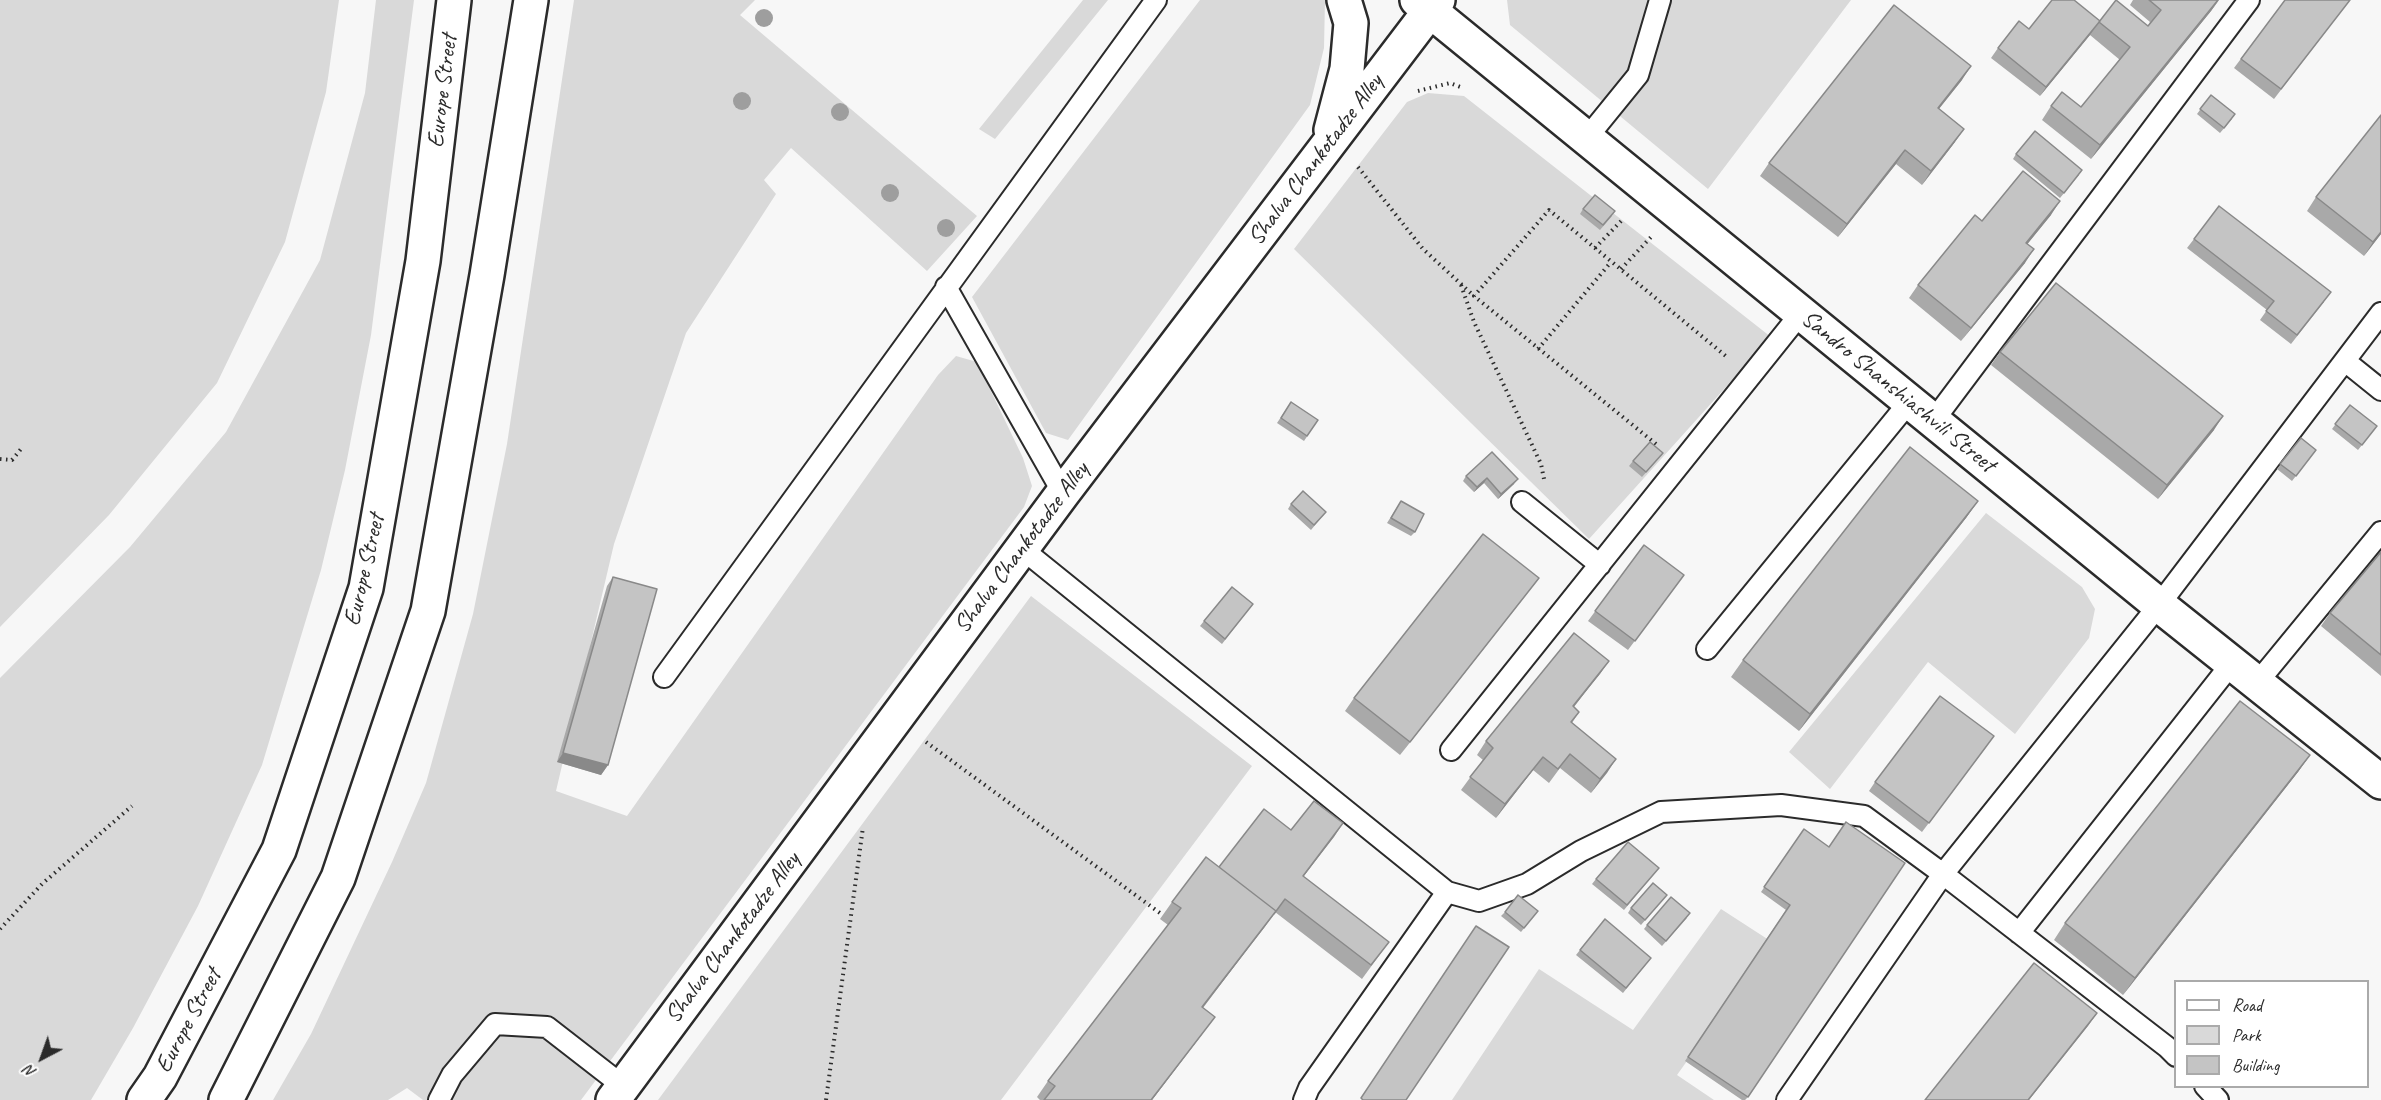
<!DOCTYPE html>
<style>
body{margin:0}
#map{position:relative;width:2381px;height:1100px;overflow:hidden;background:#f7f7f7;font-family:Caveat,sans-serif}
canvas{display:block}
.legend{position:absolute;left:2174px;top:980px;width:195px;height:108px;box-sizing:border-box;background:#fff;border:2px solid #aaa;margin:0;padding:8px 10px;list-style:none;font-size:18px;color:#2b2b2b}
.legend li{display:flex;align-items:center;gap:12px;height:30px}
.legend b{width:30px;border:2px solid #aaa}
.north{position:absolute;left:12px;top:1028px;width:60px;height:60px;-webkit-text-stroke:4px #fff;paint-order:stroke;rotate:221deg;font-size:16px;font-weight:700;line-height:24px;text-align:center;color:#2b2b2b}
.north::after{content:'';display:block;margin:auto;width:21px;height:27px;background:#2b2b2b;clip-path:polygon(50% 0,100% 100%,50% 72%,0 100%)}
</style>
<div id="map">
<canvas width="2381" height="1100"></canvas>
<ul class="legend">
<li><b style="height:8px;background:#fff"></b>Road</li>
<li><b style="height:16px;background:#d9d9d9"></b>Park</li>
<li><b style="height:16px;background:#c4c4c4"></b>Building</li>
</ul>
<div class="north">N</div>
</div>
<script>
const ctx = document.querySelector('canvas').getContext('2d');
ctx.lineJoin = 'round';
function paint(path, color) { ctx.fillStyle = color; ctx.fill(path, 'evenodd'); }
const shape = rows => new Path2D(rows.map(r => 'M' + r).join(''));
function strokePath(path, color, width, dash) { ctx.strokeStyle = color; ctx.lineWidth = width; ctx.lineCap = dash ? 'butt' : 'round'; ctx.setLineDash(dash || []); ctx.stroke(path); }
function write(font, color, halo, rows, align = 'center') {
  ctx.font = font + ' Caveat,sans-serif'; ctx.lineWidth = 4.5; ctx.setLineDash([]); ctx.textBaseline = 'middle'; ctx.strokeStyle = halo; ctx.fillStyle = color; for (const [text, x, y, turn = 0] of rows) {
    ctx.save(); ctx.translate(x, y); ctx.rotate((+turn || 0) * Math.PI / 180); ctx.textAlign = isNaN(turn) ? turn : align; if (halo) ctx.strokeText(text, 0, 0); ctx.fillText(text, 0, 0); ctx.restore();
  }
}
paint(shape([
 [0,0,339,0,326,92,285,242,217,383,109,515,0,627],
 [376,0,414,0,371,335,345,470,321,570,262,765,198,906,133,1028,91,1100,0,1100,0,678,130,547,226,432,320,260,365,93],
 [574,0,755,0,740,15,977,216,927,271,791,148,764,180,776,194,686,333,614,544,556,791,627,816,938,375,956,356,977,362,1023,458,1032,486,1024,507,581,1100,423,1100,407,1088,388,1100,273,1100,311,1034,392,862,426,783,473,614,507,444],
 [1083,0,1108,0,995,139,979,129],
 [1200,0,1325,0,1324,48,1310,105,1068,440,1046,433,972,297],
 [1507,0,1851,0,1708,189,1510,25],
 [1428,93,1464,96,1771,337,1589,539,1294,249,1407,102],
 [1986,513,2082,587,2095,609,2089,638,2015,734,1928,662,1830,789,1789,752],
 [1031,596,1252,766,1001,1100,658,1100],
 [1721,909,1772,942,1677,1075,1714,1100,1452,1100,1539,969,1633,1030]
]), '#d9d9d9');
const lane = shape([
 [1586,139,1638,75,1660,0],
 [946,287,1063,493],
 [2345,361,2381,390],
 [1934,420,2249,0],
 [1522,502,1600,565],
 [1021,548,1447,892,1309,1088,1304,1100],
 [1707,649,1910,401],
 [664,677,1156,0],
 [2257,683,2381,532],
 [1451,750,1801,313],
 [1447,892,1479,901,1527,884,1581,851,1661,812,1781,805,1864,816,1943,874,2167,1047,2176,1056],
 [2019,933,2232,663],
 [2205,1086,2218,1100],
 [439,1100,452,1075,495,1024,547,1027,623,1086],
 [1787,1100,1943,874,2159,605,2381,313]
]);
const street = shape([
 [1417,0,2159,605,2381,782],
 [1331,130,1347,69,1351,23,1344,0],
 [613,1100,1063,493,1438,0]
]);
const primary = shape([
 [144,1100,160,1077,279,850,366,588,423,261,454,0],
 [226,1100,338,878,428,611,487,275,531,0]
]);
strokePath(lane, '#2b2b2b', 24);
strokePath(street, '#2b2b2b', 38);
strokePath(primary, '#2b2b2b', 38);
strokePath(shape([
 [1418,91,1450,83,1463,88],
 [1358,167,1423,249,1474,296],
 [1595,248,1624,218],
 [1621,269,1651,237],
 [1461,285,1474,322,1541,464,1544,479],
 [1538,349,1611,262],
 [1656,444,1474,296,1549,210,1727,357],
 [0,459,12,460,21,449],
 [926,742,1160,913],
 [0,929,42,884,132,806],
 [826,1100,863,827]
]), '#2b2b2b', 4, [1.5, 4.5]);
strokePath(lane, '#fff', 20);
strokePath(street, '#fff', 33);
strokePath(primary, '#fff', 33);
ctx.fillStyle = '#9e9e9e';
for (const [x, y] of [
 [764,18],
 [742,101],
 [840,112],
 [890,193],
 [946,228]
]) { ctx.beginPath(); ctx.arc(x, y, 9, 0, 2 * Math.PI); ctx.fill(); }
paint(shape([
 [2133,0,2219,0,2211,11,2091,159,2042,120,2051,106,2081,107,2120,60,2090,35,2040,96,1991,58,1998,48,2029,29,2100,21,2148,26,2150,22,2130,5],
 [2285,0,2350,0,2274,99,2234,68],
 [1962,80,1939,109,1955,142,1922,185,1896,164,1838,237,1760,176,1769,163],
 [2211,95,2232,119,2220,133,2197,114],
 [2016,154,2079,175,2060,198,2013,159],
 [2316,197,2381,234,2364,256,2307,211],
 [1583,209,1612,216,1600,230,1580,214],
 [2051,215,2027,244,2025,263,1961,341,1909,298,1918,285,1982,221],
 [2194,239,2324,302,2291,344,2260,320,2267,310,2187,248],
 [2000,352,2214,430,2158,499,1991,365],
 [1291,402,1318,420,1304,441,1277,423],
 [2350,405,2377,426,2358,450,2332,429],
 [2301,438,2316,450,2292,481,2277,469],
 [1492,452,1514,484,1498,499,1484,483,1474,492,1463,481,1466,476],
 [1659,458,1642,477,1629,466,1633,461],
 [1401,501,1415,532,1411,536,1387,523],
 [1978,501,1966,518,1799,731,1731,677,1743,660],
 [1291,504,1326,512,1311,530,1288,509],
 [1644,545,1684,575,1628,650,1588,621],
 [2381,552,2381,676,2321,626,2330,613],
 [613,577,608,765,601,775,557,762,607,586],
 [1539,578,1529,591,1400,755,1345,711,1354,698],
 [1253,604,1222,644,1200,626,1204,621],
 [1609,661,1574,707,1579,712,1572,723,1616,759,1591,793,1560,768,1549,783,1533,770,1496,818,1461,790,1483,760,1477,755,1486,741],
 [1987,746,1922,832,1869,791,1875,782],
 [2310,755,2298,772,2123,995,2054,940,2065,923],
 [1343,823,1303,877,1389,942,1362,979,1275,912,1203,1008,1203,1033,1152,1100,1040,1100,1037,1097,1048,1081,1168,925,1160,919,1172,902,1219,867,1291,830],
 [1804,829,1829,847,1748,1097,1745,1100,1742,1100,1685,1061,1786,910,1761,892],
 [1655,873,1624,910,1592,884,1596,879],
 [1667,895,1641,925,1628,913,1631,908],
 [1505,912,1534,916,1521,932,1501,916],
 [1687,918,1662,946,1644,929,1647,925],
 [1580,950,1651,958,1623,993,1576,955]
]), '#a9a9a9');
paint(shape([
 [2219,0,2211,11,2091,159,2100,145],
 [2095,28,2090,35,2040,96,2046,87],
 [1971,66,1962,80,1929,121,1938,108],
 [1964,129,1955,142,1922,185,1931,171],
 [1905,150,1896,164,1838,237,1847,224],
 [2060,201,2051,215,2017,257,2026,243],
 [2381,232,2381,234,2364,256,2373,242],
 [2034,249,2025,263,1961,341,1971,328],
 [2223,416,2214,430,2158,499,2167,485],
 [1487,478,1484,483,1474,492,1477,487],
 [1518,479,1514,484,1498,499,1501,494],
 [1978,501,1966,518,1799,731,1810,714],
 [1539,578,1529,591,1400,755,1410,742],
 [1609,661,1600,674,1563,720,1573,706],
 [563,753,608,765,601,775,557,762],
 [2310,755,2298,772,2123,995,2135,978],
 [1543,757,1533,770,1496,818,1505,804],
 [1616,759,1607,773,1591,793,1600,779],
 [1343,823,1334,837,1293,890,1303,876],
 [1285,899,1264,928,1190,1024,1202,1007],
 [2097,1013,2088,1026,2029,1100,2028,1100],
 [1215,1017,1203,1033,1152,1100,1151,1100]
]), '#898989');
const building = shape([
 [2052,0,2074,0,2100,21,2046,87,1998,48,2019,21,2029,29,2052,0],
 [2116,0,2148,26,2161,10,2149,0,2218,0,2100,145,2051,106,2062,92,2081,107,2130,47,2099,22,2116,0],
 [2285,0,2350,0,2281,89,2241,59,2285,0],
 [1894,5,1971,66,1938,108,1964,129,1931,171,1905,150,1847,224,1769,163,1894,5],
 [2211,95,2235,114,2224,128,2200,109,2211,95],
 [2381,115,2381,232,2373,242,2316,197,2381,115],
 [2035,131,2082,170,2064,193,2016,154,2035,131],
 [2023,171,2060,201,2026,243,2034,249,1971,328,1918,285,1975,215,1982,221,2023,171],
 [1595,195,1615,211,1603,225,1583,209,1595,195],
 [2219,206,2331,292,2297,335,2266,311,2274,301,2194,239,2219,206],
 [2056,283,2223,416,2167,485,2000,352,2056,283],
 [1291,402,1318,420,1307,436,1281,418,1291,402],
 [2350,405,2377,426,2362,445,2335,424,2350,405],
 [2301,438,2316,450,2296,476,2280,464,2301,438],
 [1650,442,1663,453,1646,472,1633,461,1650,442],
 [1910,447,1978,501,1810,714,1743,660,1910,447],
 [1492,452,1518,479,1501,494,1487,478,1477,487,1466,476,1492,452],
 [1303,491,1326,512,1314,525,1291,504,1303,491],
 [1401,501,1424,514,1415,532,1391,518,1401,501],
 [1483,534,1539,578,1410,742,1354,698,1483,534],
 [1644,545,1684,575,1635,641,1595,611,1644,545],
 [2381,552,2381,655,2330,613,2381,552],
 [613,577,657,589,608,765,563,753,613,577],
 [1232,587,1253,604,1225,639,1204,621,1232,587],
 [1574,633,1609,661,1573,706,1579,712,1571,722,1616,759,1600,779,1570,754,1558,769,1543,757,1505,804,1470,777,1493,748,1486,741,1574,633],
 [1940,696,1994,736,1929,823,1875,782,1940,696],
 [2240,701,2310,755,2135,978,2065,923,2240,701],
 [1314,801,1343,823,1303,876,1389,942,1371,965,1285,899,1274,914,1276,911,1219,867,1264,809,1291,830,1314,801],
 [1846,822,1905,863,1748,1097,1688,1057,1790,905,1764,887,1804,829,1829,847,1846,822],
 [1628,842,1659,868,1627,905,1596,879,1628,842],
 [1206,857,1276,911,1202,1007,1215,1017,1151,1100,1044,1100,1055,1086,1048,1081,1181,908,1172,902,1206,857],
 [1653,883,1667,895,1645,920,1631,908,1653,883],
 [1518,895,1538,911,1524,928,1505,912,1518,895],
 [1671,897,1690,913,1666,941,1647,925,1671,897],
 [1605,919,1651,958,1626,988,1580,950,1605,919],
 [1476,926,1509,947,1406,1100,1363,1100,1361,1098,1476,926],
 [2034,963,2097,1013,2028,1100,1925,1100,2034,963]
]);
paint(building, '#c4c4c4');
strokePath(building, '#898989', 1.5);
write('24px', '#2b2b2b', '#fff', [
 ["Europe Street",443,91,-83],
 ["Shalva Chankotadze Alley",1316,160,-53],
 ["Sandro Shanshiashvili Street",1898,392,39],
 ["Shalva Chankotadze Alley",1022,548,-53],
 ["Europe Street",365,570,-77],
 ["Shalva Chankotadze Alley",733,938,-53],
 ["Europe Street",189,1021,-62]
]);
</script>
